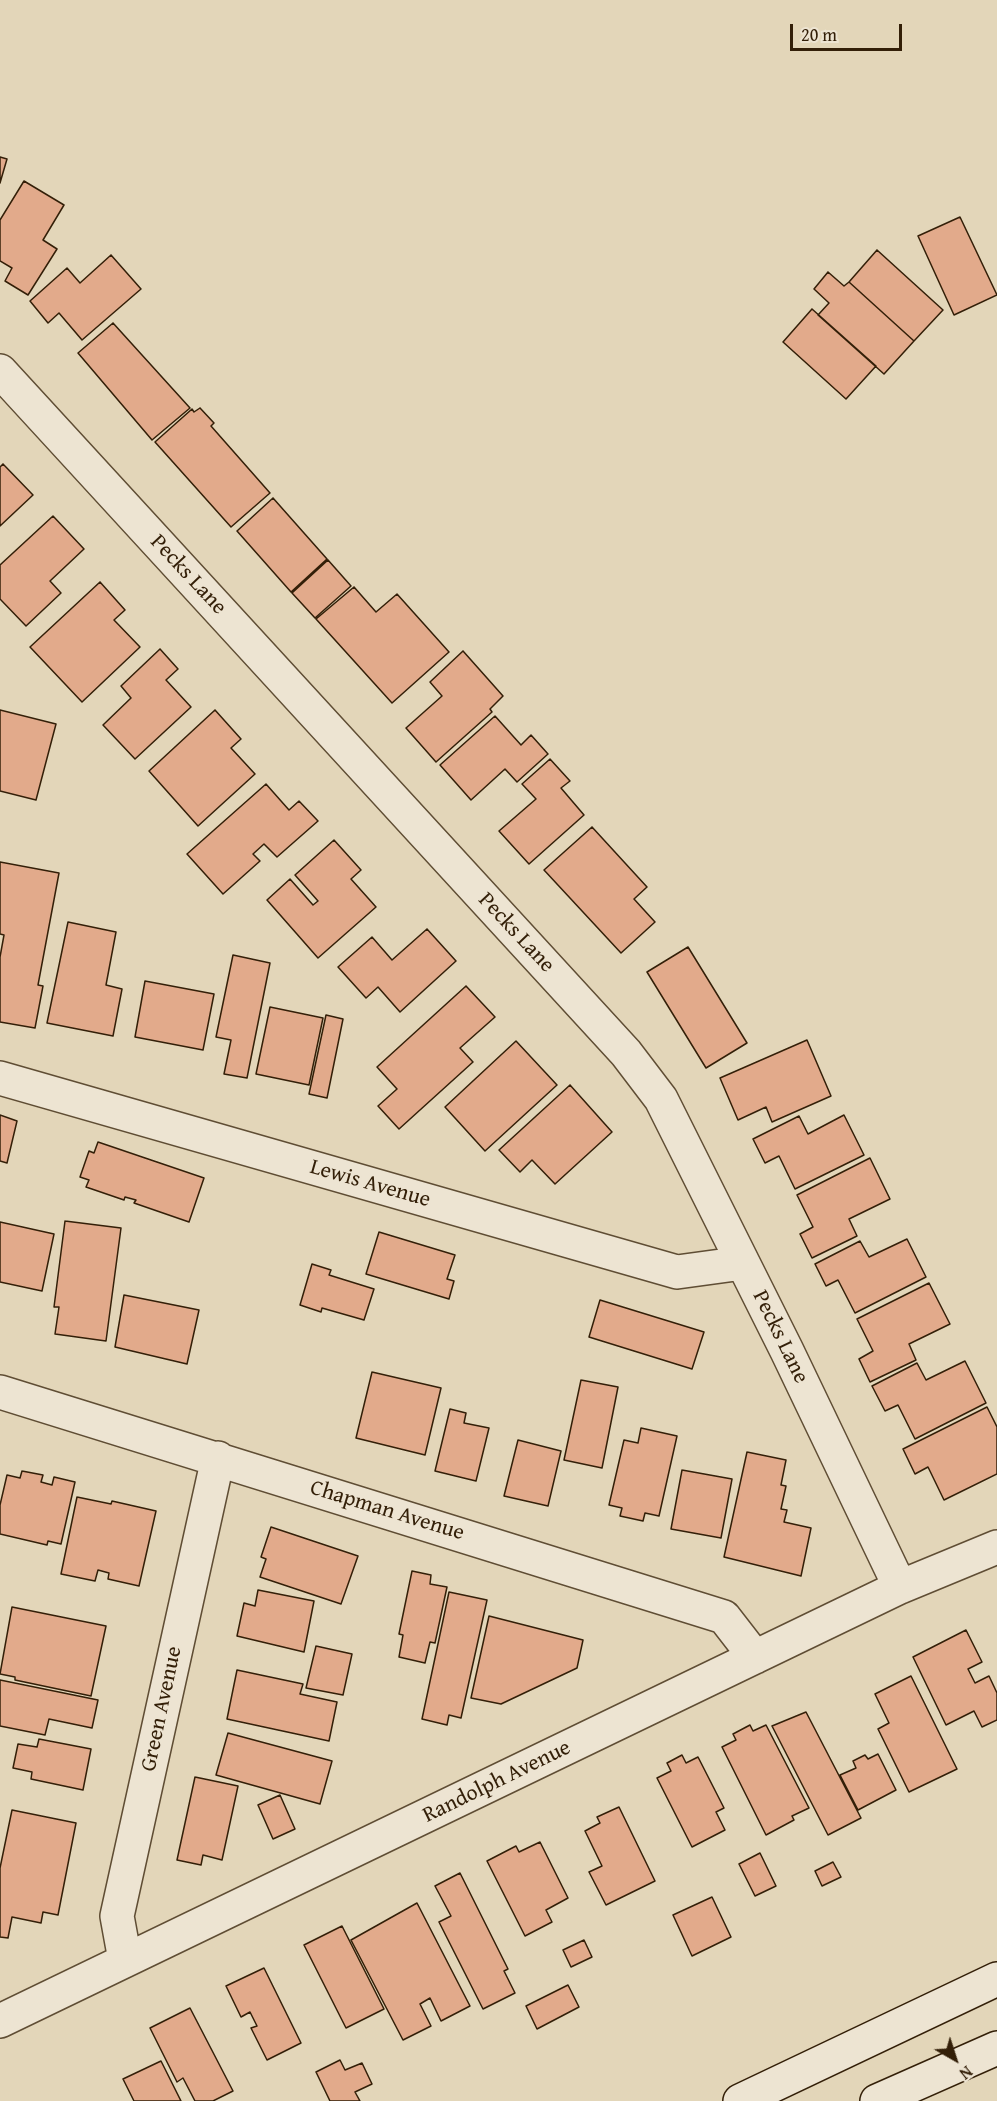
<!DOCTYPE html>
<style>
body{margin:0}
#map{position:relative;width:997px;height:2101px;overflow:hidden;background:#e3d6b9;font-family:"Gentium Book Plus",serif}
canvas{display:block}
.north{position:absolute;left:925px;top:2029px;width:60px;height:60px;-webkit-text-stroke:4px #ede4d2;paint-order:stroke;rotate:141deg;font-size:16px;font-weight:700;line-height:24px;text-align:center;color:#331f08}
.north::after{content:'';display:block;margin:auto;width:21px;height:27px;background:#331f08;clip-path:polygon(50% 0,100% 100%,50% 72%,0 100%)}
.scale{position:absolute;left:790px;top:24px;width:112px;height:27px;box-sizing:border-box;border:3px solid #331f08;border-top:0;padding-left:8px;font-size:18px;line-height:21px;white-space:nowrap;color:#331f08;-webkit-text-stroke:4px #ede4d2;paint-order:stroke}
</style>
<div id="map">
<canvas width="997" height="2101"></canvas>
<div class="north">N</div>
<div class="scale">20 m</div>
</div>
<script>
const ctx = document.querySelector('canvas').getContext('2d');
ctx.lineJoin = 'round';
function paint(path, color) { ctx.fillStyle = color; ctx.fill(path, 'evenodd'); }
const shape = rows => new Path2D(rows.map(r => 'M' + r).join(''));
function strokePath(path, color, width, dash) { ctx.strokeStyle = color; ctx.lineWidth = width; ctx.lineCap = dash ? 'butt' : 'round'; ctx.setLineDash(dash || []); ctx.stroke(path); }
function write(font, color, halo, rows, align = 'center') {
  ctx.font = font + ' "Gentium Book Plus",serif'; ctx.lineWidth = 4.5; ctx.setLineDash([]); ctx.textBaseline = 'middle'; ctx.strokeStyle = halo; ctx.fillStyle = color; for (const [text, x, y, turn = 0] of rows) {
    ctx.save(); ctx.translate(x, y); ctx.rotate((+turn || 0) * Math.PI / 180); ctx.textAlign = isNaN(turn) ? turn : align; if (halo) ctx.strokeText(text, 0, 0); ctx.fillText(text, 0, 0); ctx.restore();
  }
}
const building = shape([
 [0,157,7,159,0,183,0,157],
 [24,181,64,205,43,240,57,249,28,295,5,281,12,268,0,261,0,220,24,181],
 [960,217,997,295,954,315,918,236,960,217],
 [877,250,943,310,914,341,849,282,877,250],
 [111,255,141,289,82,340,59,313,48,323,30,301,67,268,80,283,111,255],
 [828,272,844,286,849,282,914,341,884,374,818,315,829,303,814,289,828,272],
 [812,309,876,366,846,399,783,342,812,309],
 [113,323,190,408,152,440,78,353,113,323],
 [200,408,214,423,211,426,270,493,231,527,155,442,192,409,194,412,200,408],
 [3,464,33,495,0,526,0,467,3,464],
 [273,498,327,559,291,592,237,531,273,498],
 [53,516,84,549,50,581,61,593,26,626,0,599,0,565,53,516],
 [328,560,351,586,315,618,292,593,328,560],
 [100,582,125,610,114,620,140,647,82,702,30,647,100,582],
 [354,587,376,612,397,594,449,652,392,703,316,619,354,587],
 [160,649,178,669,166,680,191,707,135,759,103,725,131,698,121,686,160,649],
 [463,651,503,696,490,709,492,712,436,762,406,728,442,696,430,682,463,651],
 [0,710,56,724,36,800,0,791,0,710],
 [215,710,241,739,231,748,255,774,198,826,149,771,215,710],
 [495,716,521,745,531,735,548,754,517,782,505,769,471,800,440,765,495,716],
 [550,759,570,781,561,788,584,815,529,864,499,831,536,799,522,784,550,759],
 [266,784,289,810,299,801,318,821,277,857,264,844,253,854,260,861,223,894,187,854,266,784],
 [592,827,647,887,634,899,655,922,621,953,544,870,592,827],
 [334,840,361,870,351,879,376,907,318,958,267,900,290,879,313,905,318,901,295,875,334,840],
 [0,862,59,873,38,985,43,986,35,1028,0,1022,0,957,4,935,0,934,0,862],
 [68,922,116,932,106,985,122,989,113,1036,47,1023,68,922],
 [427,929,456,961,400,1012,378,987,366,998,338,967,372,937,392,960,427,929],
 [688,947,747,1043,706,1068,647,972,688,947],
 [233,955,270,963,247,1078,224,1074,231,1040,216,1037,233,955],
 [145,981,214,994,203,1050,135,1037,145,981],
 [466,986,495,1017,460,1048,473,1062,399,1129,378,1106,397,1089,377,1067,466,986],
 [270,1007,323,1018,309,1085,256,1074,270,1007],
 [326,1015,343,1019,327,1098,309,1094,326,1015],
 [807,1040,831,1096,772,1122,766,1107,738,1120,720,1078,807,1040],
 [516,1041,557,1085,485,1151,445,1107,516,1041],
 [570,1085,612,1132,555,1184,532,1160,520,1172,499,1150,570,1085],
 [0,1115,17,1121,7,1163,0,1161,0,1115],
 [844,1115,864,1155,795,1189,779,1156,765,1163,753,1139,799,1116,808,1134,844,1115],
 [98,1142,204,1178,189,1222,134,1203,136,1200,125,1197,124,1200,86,1187,89,1180,80,1177,89,1151,94,1153,98,1142],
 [870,1158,890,1199,849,1219,857,1236,812,1258,800,1234,813,1227,797,1195,870,1158],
 [65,1221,121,1228,106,1341,55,1334,59,1307,54,1307,65,1221],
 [0,1222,54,1234,42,1291,0,1282,0,1222],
 [379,1232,455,1255,447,1279,454,1281,449,1299,366,1274,379,1232],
 [907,1239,926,1277,855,1313,838,1280,826,1286,815,1264,860,1241,869,1257,907,1239],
 [312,1264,331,1270,329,1275,374,1289,364,1320,322,1308,321,1312,300,1305,312,1264],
 [929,1283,950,1324,909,1344,916,1360,870,1382,859,1359,873,1351,857,1319,929,1283],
 [124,1295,199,1310,187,1364,115,1347,124,1295],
 [600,1300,704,1332,692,1369,589,1337,600,1300],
 [965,1361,986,1403,915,1439,898,1405,885,1411,872,1386,917,1363,926,1380,965,1361],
 [372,1372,441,1388,425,1455,356,1438,372,1372],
 [581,1380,618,1387,602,1468,564,1460,581,1380],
 [987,1407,997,1427,997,1474,944,1500,928,1467,915,1474,903,1449,987,1407],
 [450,1409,466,1413,464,1423,489,1428,476,1481,435,1471,450,1409],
 [641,1428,677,1436,659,1516,645,1513,643,1521,620,1516,622,1508,609,1505,624,1440,638,1443,641,1428],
 [518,1440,561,1451,548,1506,504,1496,518,1440],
 [747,1452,786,1460,781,1485,786,1486,781,1509,787,1510,784,1522,811,1528,801,1576,724,1557,747,1452],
 [682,1470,732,1479,721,1538,671,1529,682,1470],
 [22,1471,43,1475,41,1482,52,1485,54,1477,75,1482,61,1544,48,1541,47,1545,0,1534,0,1505,7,1475,20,1478,22,1471],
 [77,1497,111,1504,112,1501,156,1511,139,1586,108,1579,109,1573,98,1570,95,1581,61,1574,77,1497],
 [271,1527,358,1556,341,1604,260,1577,266,1559,261,1557,271,1527],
 [412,1571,431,1575,430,1584,447,1587,435,1643,430,1642,425,1663,399,1657,403,1635,399,1634,412,1571],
 [258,1590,314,1601,304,1652,237,1636,244,1603,255,1606,258,1590],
 [449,1592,487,1600,461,1718,449,1715,447,1725,422,1719,449,1592],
 [12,1607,106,1626,91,1696,15,1680,15,1677,0,1674,12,1607],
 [489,1616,583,1640,577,1668,501,1704,471,1698,489,1616],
 [966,1630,982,1662,968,1669,975,1683,989,1676,997,1693,997,1720,982,1727,974,1711,946,1725,913,1657,966,1630],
 [316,1646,352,1654,343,1695,306,1688,316,1646],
 [237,1670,303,1684,300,1694,337,1702,329,1741,227,1719,237,1670],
 [911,1676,957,1769,909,1792,878,1729,889,1723,875,1694,911,1676],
 [0,1680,98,1700,92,1728,49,1719,45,1735,0,1726,0,1680],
 [806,1712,861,1818,828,1835,772,1726,806,1712],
 [750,1725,753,1731,766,1725,809,1808,792,1816,794,1820,766,1835,722,1747,736,1740,733,1734,750,1725],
 [228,1733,332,1761,320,1804,216,1775,228,1733],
 [39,1739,91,1749,83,1790,31,1779,32,1772,13,1768,18,1744,37,1747,39,1739],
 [878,1754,896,1790,858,1810,840,1775,856,1768,853,1761,865,1755,868,1759,878,1754],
 [682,1755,686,1763,698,1757,724,1808,716,1812,725,1830,692,1847,657,1778,671,1771,667,1763,682,1755],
 [195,1777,238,1786,222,1860,203,1855,201,1865,177,1860,195,1777],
 [280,1795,295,1829,273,1839,258,1805,280,1795],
 [619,1807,655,1881,606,1905,589,1872,602,1866,585,1831,600,1823,597,1817,619,1807],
 [12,1810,76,1823,58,1915,43,1912,41,1923,12,1917,8,1938,0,1937,0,1868,12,1810],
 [540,1842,568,1898,546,1910,552,1922,525,1936,487,1861,516,1846,519,1852,540,1842],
 [760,1853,776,1886,755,1896,739,1864,760,1853],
 [833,1862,841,1877,822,1886,815,1871,833,1862],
 [460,1873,508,1969,504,1971,515,1993,483,2009,439,1922,451,1916,435,1886,460,1873],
 [712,1897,731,1937,692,1956,673,1915,712,1897],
 [417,1903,470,2006,441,2021,430,1998,420,2004,431,2026,403,2040,351,1940,417,1903],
 [342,1926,384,2009,346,2028,304,1945,342,1926],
 [584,1940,592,1957,571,1967,563,1950,584,1940],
 [264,1968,301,2043,267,2060,251,2028,257,2026,250,2012,241,2017,226,1986,264,1968],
 [568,1985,579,2007,537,2029,526,2006,568,1985],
 [190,2008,233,2091,213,2101,195,2101,183,2078,177,2082,150,2028,190,2008],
 [340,2060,345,2070,362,2063,372,2084,355,2092,360,2101,330,2101,316,2072,340,2060],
 [161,2061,181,2101,134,2101,123,2079,161,2061]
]);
paint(building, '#e2aa8b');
strokePath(building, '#331f08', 1.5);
const minor = shape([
 [0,371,626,1053,661,1099,787,1351,900,1587],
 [0,1078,677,1272,743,1263],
 [0,1392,724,1617,755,1657],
 [125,1960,117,1916,218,1458],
 [0,2021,900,1587,997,1547]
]);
const secondary = shape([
 [740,2101,997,1979],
 [877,2101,997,2048]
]);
strokePath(minor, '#5f4d34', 36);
strokePath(secondary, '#331f08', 36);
strokePath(minor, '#ede4d2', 33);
strokePath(secondary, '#ede4d2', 33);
write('22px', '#331f08', '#ede4d2', [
 ["Pecks Lane",188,575,47],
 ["Pecks Lane",516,933,47],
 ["Lewis Avenue",370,1184,16],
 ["Pecks Lane",780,1337,64],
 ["Chapman Avenue",387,1511,17],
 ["Green Avenue",162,1709,-78],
 ["Randolph Avenue",497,1782,-26]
]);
</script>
